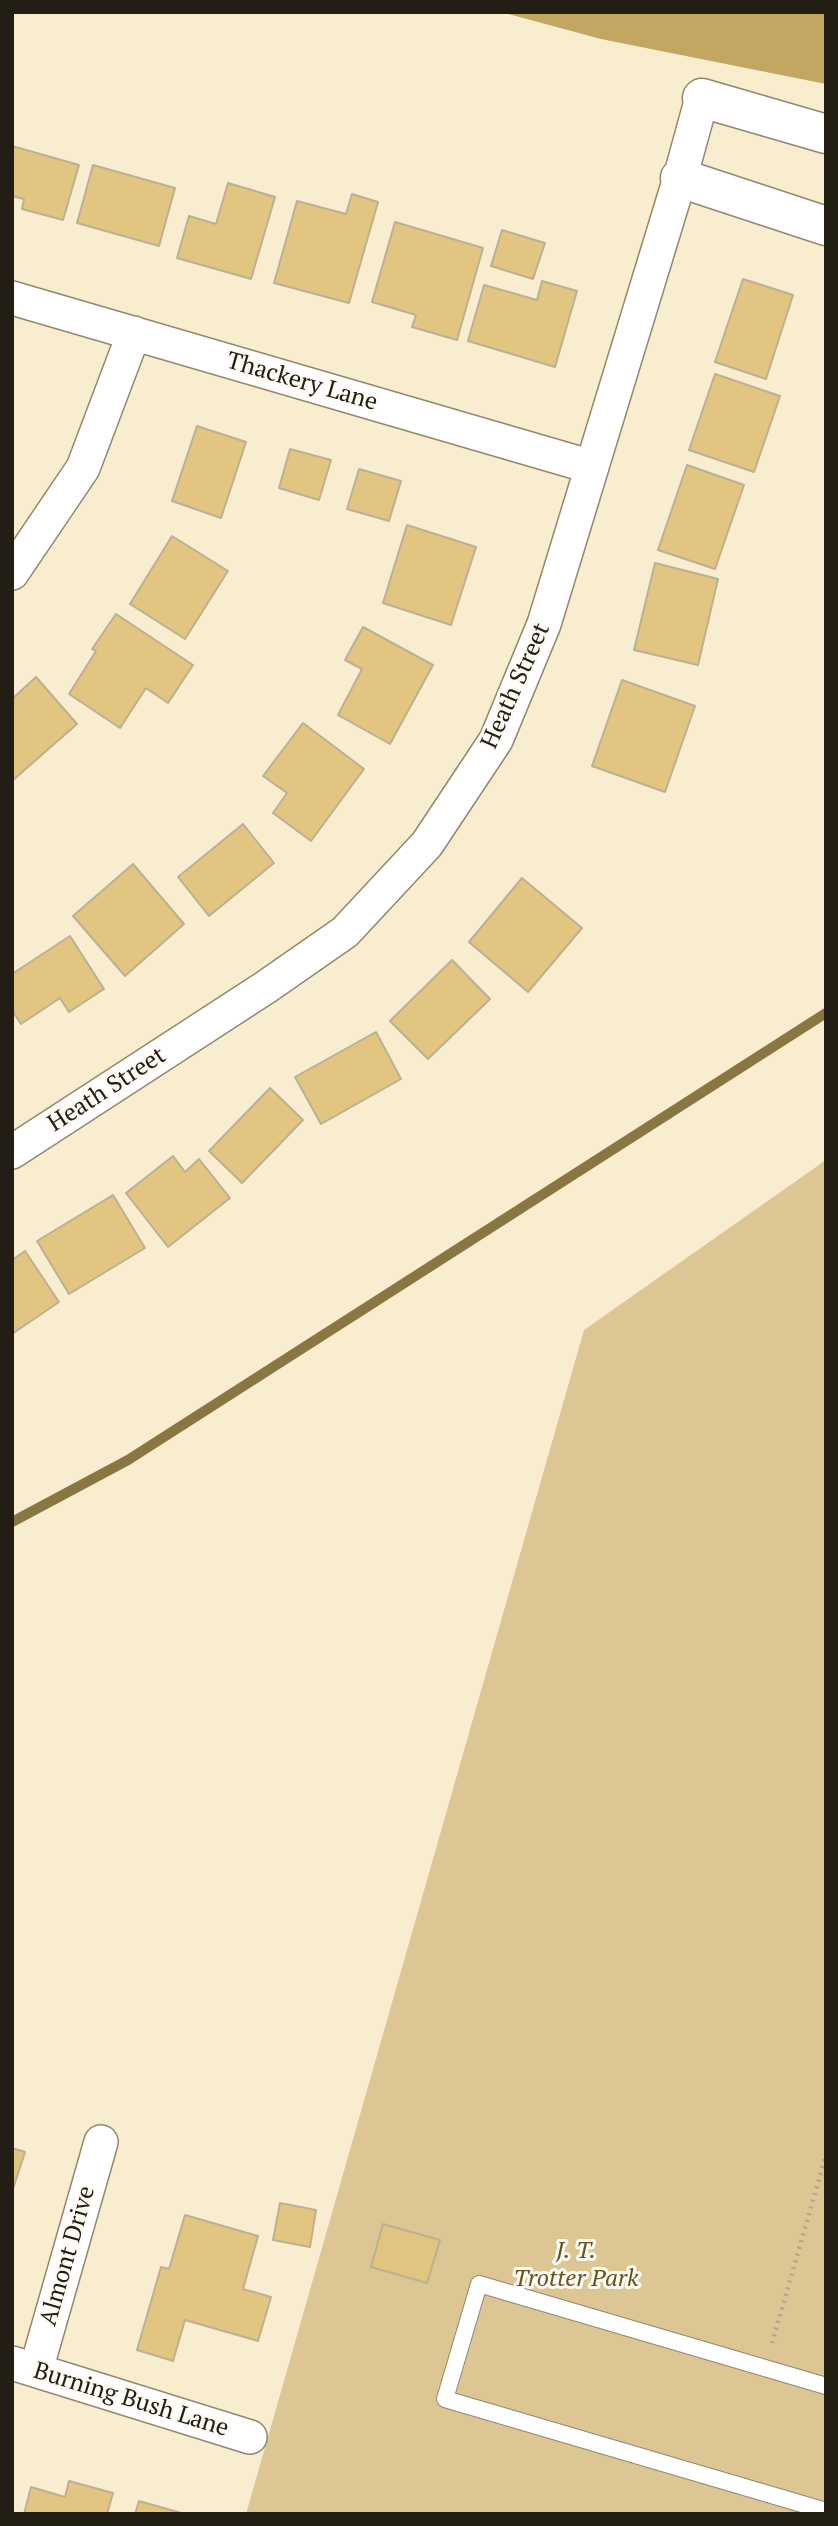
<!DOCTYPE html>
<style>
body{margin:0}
#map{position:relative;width:838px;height:2526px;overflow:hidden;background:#f9edcf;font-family:"PT Serif",serif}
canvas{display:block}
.frame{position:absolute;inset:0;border:14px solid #221e13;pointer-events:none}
</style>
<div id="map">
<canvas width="838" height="2526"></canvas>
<div class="frame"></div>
</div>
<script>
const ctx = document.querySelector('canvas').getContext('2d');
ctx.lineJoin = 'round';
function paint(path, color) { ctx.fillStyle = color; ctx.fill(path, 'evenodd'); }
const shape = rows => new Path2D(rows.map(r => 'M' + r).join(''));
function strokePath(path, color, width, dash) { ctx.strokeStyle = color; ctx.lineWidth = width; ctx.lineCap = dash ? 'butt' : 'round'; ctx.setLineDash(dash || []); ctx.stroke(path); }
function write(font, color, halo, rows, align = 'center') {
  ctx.font = font + ' "PT Serif",serif'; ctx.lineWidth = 6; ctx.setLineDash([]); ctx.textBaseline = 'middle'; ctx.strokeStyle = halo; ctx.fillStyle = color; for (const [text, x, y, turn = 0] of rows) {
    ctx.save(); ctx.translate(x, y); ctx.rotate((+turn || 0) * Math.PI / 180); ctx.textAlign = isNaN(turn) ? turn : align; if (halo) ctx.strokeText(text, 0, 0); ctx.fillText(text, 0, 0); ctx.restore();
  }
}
paint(shape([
 [826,1160,826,2514,246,2514,584,1330]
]), '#dbc694');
paint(shape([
 [501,12,826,12,826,84,601,39]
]), '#c2a662');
strokePath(shape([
 [12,1522,128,1460,826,1013]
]), '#8a7643', 10);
const building = shape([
 [12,146,79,165,63,220,22,209,24,199,12,196,12,146],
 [93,165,175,188,159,246,77,223,93,165],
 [228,183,275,197,251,279,177,258,189,216,216,224,228,183],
 [352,194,378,202,349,303,274,283,297,201,346,214,352,194],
 [395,222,483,248,457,340,412,327,416,315,372,302,395,222],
 [502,230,545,243,533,279,491,266,502,230],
 [743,279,793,295,766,379,715,362,743,279],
 [542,281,577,291,555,367,468,341,484,285,537,300,542,281],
 [715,374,780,396,754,472,689,450,715,374],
 [197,426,246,442,221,518,172,501,197,426],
 [290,449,331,460,319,500,279,488,290,449],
 [687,465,744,485,715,569,658,550,687,465],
 [359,469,401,481,389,521,347,509,359,469],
 [407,525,476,547,451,625,383,603,407,525],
 [172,536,228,571,185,639,130,604,172,536],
 [655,563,718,579,698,665,634,650,655,563],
 [116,614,193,665,168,703,146,688,120,728,69,694,96,651,92,649,116,614],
 [363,627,433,665,390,744,338,715,362,669,345,660,363,627],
 [36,677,77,724,12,781,12,699,36,677],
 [622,680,695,706,665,792,592,766,622,680],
 [303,723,364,769,311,841,273,813,287,793,263,776,303,723],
 [243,824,274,863,209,916,178,877,243,824],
 [133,864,184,924,125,976,73,916,133,864],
 [522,878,582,928,528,992,469,942,522,878],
 [70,936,104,989,69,1012,60,998,21,1024,12,1010,12,974,70,936],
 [452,960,490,999,428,1059,390,1021,452,960],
 [376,1032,401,1079,321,1124,295,1077,376,1032],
 [270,1088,303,1120,242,1183,209,1151,270,1088],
 [173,1156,185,1172,199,1159,230,1198,168,1247,126,1193,173,1156],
 [113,1195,145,1248,69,1294,37,1241,113,1195],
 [25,1251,59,1302,12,1334,12,1260,25,1251],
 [12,2148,25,2152,12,2192,12,2148],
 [280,2203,316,2210,310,2247,273,2240,280,2203],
 [185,2215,258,2236,243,2289,271,2297,258,2341,185,2320,173,2361,137,2350,161,2267,169,2269,185,2215],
 [383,2224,440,2240,427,2283,371,2267,383,2224],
 [69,2481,113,2493,107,2514,24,2514,31,2487,65,2497,69,2481],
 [139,2501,185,2514,135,2514,139,2501]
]);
paint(building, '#e2c580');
strokePath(building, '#bcb094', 2);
const service = shape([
 [826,2386,479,2284,445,2399,826,2511]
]);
const minor = shape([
 [12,298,592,467],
 [12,573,83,468,134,333],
 [12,1152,266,987,345,932,427,844,496,740,544,624,680,178,702,98],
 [12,2363,250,2437],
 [36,2370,101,2142]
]);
const tertiary = shape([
 [702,98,826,134],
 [680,178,826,226]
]);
strokePath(service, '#93886d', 18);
strokePath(minor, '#93886d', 36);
strokePath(tertiary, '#93886d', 41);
strokePath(shape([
 [772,2343,826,2155]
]), '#b0a68f', 4.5, [2, 5]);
strokePath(service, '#fff', 16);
strokePath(minor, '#fff', 33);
strokePath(tertiary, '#fff', 38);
write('24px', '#221e13', '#fdfbf5', [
 ["Thackery Lane",302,382,16],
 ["Heath Street",516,686,-66],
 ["Heath Street",107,1090,-33],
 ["Almont Drive",68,2256,-74],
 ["Burning Bush Lane",131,2400,17]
]);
write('italic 24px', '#67531f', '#fdfbf5', [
 ["J. T.",576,2251],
 ["Trotter Park",576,2279]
]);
</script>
